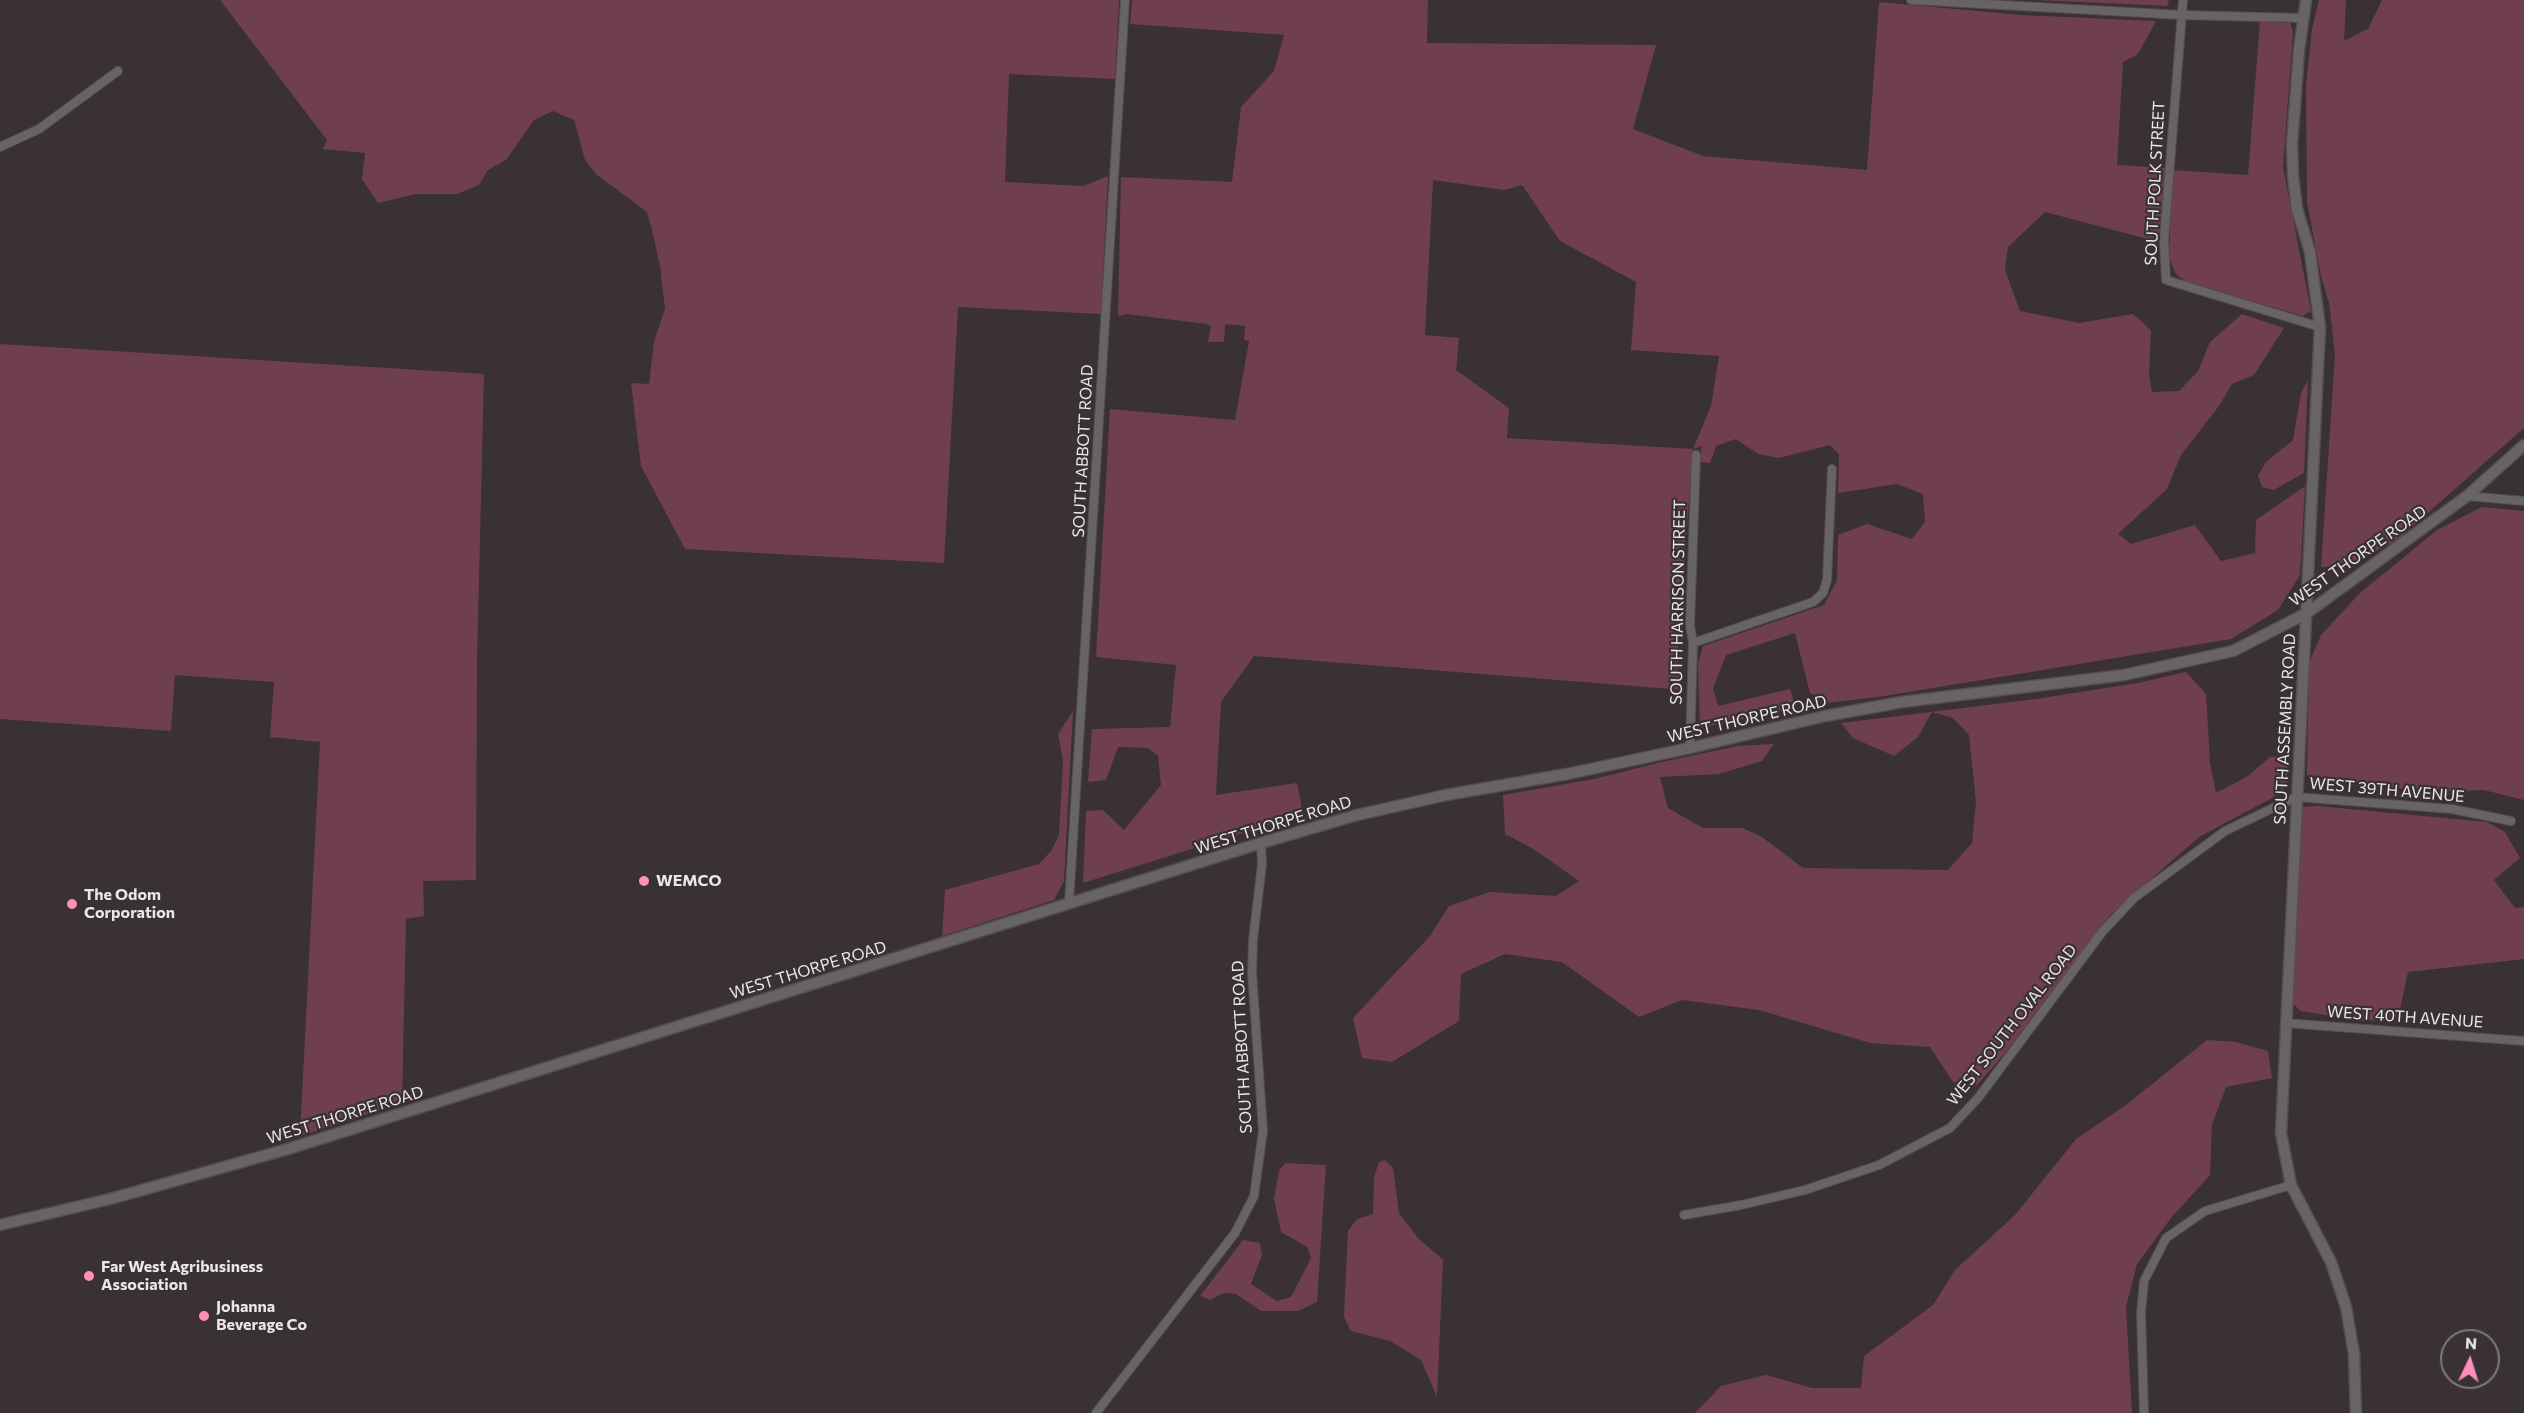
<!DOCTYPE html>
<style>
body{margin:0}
#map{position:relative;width:2524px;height:1413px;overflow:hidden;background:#393134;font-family:Commissioner,sans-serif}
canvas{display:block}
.north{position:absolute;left:2440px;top:1329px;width:60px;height:60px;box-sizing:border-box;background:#393134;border:2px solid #80797c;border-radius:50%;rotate:4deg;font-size:16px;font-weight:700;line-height:24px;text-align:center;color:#ebe6e7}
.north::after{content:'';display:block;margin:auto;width:21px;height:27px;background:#ff8eba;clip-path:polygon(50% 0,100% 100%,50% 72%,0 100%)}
</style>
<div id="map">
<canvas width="2524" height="1413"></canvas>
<div class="north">N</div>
</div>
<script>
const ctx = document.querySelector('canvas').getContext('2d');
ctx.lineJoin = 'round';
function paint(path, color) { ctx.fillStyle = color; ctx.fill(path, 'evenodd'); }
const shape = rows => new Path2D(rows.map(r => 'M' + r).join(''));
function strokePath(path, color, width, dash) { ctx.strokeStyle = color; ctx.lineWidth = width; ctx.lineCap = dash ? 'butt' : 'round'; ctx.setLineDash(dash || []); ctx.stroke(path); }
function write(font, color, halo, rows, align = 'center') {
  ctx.font = font + ' Commissioner,sans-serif'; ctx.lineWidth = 4.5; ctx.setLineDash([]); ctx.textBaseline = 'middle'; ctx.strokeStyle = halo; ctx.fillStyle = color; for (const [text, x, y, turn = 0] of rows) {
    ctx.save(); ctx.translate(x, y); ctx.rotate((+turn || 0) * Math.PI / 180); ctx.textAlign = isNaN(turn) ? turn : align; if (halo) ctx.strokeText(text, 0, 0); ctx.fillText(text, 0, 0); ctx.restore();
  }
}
paint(shape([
 [220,0,1119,0,1115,79,1009,74,1005,182,1083,186,1108,176,1101,314,958,307,944,563,685,549,641,466,631,383,649,384,654,342,665,308,660,266,652,230,647,212,596,174,585,160,574,120,553,111,534,120,506,160,488,170,479,185,457,194,416,194,378,203,362,179,365,153,323,149,327,140],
 [1132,0,1428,0,1427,43,1656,45,1633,129,1703,156,1867,170,1879,2,2021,15,2156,21,2138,54,2123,62,2117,165,2165,168,2159,242,2045,212,2008,247,2005,270,2020,311,2079,323,2133,314,2151,330,2149,375,2152,392,2179,391,2198,371,2210,342,2242,314,2284,328,2254,375,2232,384,2219,406,2181,455,2167,489,2118,534,2131,544,2195,525,2221,561,2255,553,2256,520,2305,486,2300,575,2278,610,2231,639,1878,697,1826,703,1810,693,1795,633,1726,655,1713,688,1718,706,1790,689,1796,708,1700,728,1698,664,1703,646,1824,605,1837,580,1838,535,1867,524,1912,539,1925,522,1923,494,1897,484,1838,493,1839,454,1830,445,1779,458,1758,454,1736,439,1716,446,1710,463,1699,462,1702,446,1693,449,1678,640,1679,676,1684,690,1254,656,1221,702,1216,795,1297,783,1303,814,1083,883,1086,811,1103,810,1124,830,1161,785,1158,756,1148,748,1118,747,1106,780,1088,782,1092,729,1170,727,1176,665,1096,657,1110,409,1235,420,1249,341,1244,340,1245,326,1225,324,1224,342,1208,342,1211,326,1207,324,1127,314,1118,316,1121,177,1232,182,1241,107,1274,71,1284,35,1130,24],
 [1433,180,1504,190,1522,185,1560,241,1636,282,1631,350,1719,356,1711,406,1693,449,1507,438,1509,408,1456,370,1459,338,1425,335],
 [2036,0,2169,0,2167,6],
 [2319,0,2346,0,2344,41,2368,29,2382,0,2524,0,2524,428,2396,541,2345,566,2321,567,2335,354,2329,303,2321,276,2307,202,2306,86,2312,29],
 [2260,21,2290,23,2293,32,2283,167,2311,311,2303,316,2185,281,2176,274,2169,258,2172,170,2248,175],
 [0,344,484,374,477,660,476,880,423,881,424,916,406,919,402,1103,300,1136,320,742,270,737,274,682,175,675,171,731,0,719],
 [2308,380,2304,473,2274,490,2262,487,2258,476,2266,462,2293,440,2301,393],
 [2482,507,2524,511,2524,800,2484,790,2425,792,2307,775,2309,663,2321,635,2360,593,2437,530],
 [2186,672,2206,694,2210,763,2216,793,2248,776,2270,757,2288,755,2287,786,2272,798,2199,837,2110,915,2005,1053,1977,1085,1953,1082,1930,1047,1870,1043,1759,1010,1682,1000,1639,1017,1562,962,1505,954,1461,974,1459,1021,1392,1062,1362,1058,1353,1018,1430,936,1449,906,1490,892,1556,896,1579,881,1532,848,1505,834,1503,795,1594,779,1666,761,1738,746,1774,744,1762,761,1719,774,1660,777,1668,808,1703,828,1743,828,1762,837,1803,868,1948,870,1972,843,1976,802,1969,735,1953,718,1932,712,1918,737,1894,756,1853,738,1841,723,2036,699,2138,683],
 [1073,711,1064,881,1054,900,942,936,945,890,1039,864,1051,851,1059,835,1063,760,1058,734],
 [2318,806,2487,822,2505,832,2520,858,2494,880,2515,908,2524,907,2524,959,2408,972,2398,1019,2363,1021,2301,1011,2291,1002,2300,807],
 [2207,1040,2236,1042,2268,1051,2272,1078,2226,1087,2212,1125,2210,1175,2171,1218,2137,1264,2126,1307,2132,1413,1695,1413,1721,1386,1766,1375,1812,1388,1861,1388,1864,1356,1933,1305,1955,1270,2015,1215,2076,1139,2126,1105],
 [1385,1160,1393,1168,1399,1213,1418,1238,1443,1260,1437,1397,1421,1360,1390,1341,1351,1331,1344,1317,1348,1231,1357,1219,1373,1214,1374,1177,1379,1162],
 [1285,1163,1326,1165,1317,1302,1298,1311,1261,1311,1236,1294,1224,1293,1210,1300,1200,1296,1243,1240,1260,1243,1262,1255,1251,1284,1277,1301,1291,1297,1311,1258,1307,1247,1281,1232,1274,1199,1279,1171]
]), '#6f3f51');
const minor = shape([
 [1911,0,2182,15,2302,18],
 [2183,0,2164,240,2166,280,2320,327],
 [0,147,39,129,118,71],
 [2467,496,2524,501],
 [1693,643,1813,602,1823,593,1827,580,1832,469],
 [1690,748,1693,643,1690,625,1696,455],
 [1069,903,1125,0],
 [2285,1023,2524,1041],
 [1684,1215,1741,1205,1805,1190,1879,1165,1950,1128,1978,1098,2103,931,2134,898,2225,831,2296,797,2452,809,2511,821],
 [1096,1413,1235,1233,1254,1196,1263,1131,1252,972,1253,940,1262,864,1261,843],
 [2144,1413,2141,1313,2144,1281,2166,1238,2205,1211,2291,1185]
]);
const tertiary = shape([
 [2306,0,2299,50,2292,144,2293,176,2297,209,2310,252,2320,327,2281,1133,2291,1185,2331,1262,2346,1307,2354,1354,2356,1413],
 [0,1225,110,1199,288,1149,1261,843,1357,815,1446,795,1567,774,1690,748,1825,716,1902,702,2124,675,2233,651,2307,613,2467,496,2524,445]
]);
strokePath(minor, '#554e51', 10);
strokePath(tertiary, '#554e51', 13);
strokePath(minor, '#686465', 8);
strokePath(tertiary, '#686465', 10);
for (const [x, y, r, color] of [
 [644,881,6,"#ff8eba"],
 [72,904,6,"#ff8eba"],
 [89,1276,6,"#ff8eba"],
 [204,1316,6,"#ff8eba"]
]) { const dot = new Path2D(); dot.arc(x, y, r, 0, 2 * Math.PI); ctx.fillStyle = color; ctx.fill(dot); strokePath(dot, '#393134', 2); }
write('16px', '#ebe6e7', '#393134', [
 ["SOUTH POLK STREET",2155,183,-87],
 ["SOUTH ABBOTT ROAD",1083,451,-87],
 ["WEST THORPE ROAD",2358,556,-35],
 ["SOUTH HARRISON STREET",1678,602,-89],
 ["WEST THORPE ROAD",1747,719,-13],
 ["SOUTH ASSEMBLY ROAD",2285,729,-87],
 ["WEST 39TH AVENUE",2387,790,5],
 ["WEST THORPE ROAD",1273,825,-17],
 ["WEST THORPE ROAD",808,970,-17],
 ["WEST 40TH AVENUE",2405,1017,4],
 ["WEST SOUTH OVAL ROAD",2012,1025,-52],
 ["SOUTH ABBOTT ROAD",1242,1047,-93],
 ["WEST THORPE ROAD",345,1115,-17]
]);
write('bold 16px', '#ebe6e7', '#393134', [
 ["WEMCO",656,881],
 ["The Odom",84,895],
 ["Corporation",84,913],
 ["Far West Agribusiness",101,1267],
 ["Association",101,1285],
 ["Johanna",216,1307],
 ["Beverage Co",216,1325]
], 'left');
</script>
